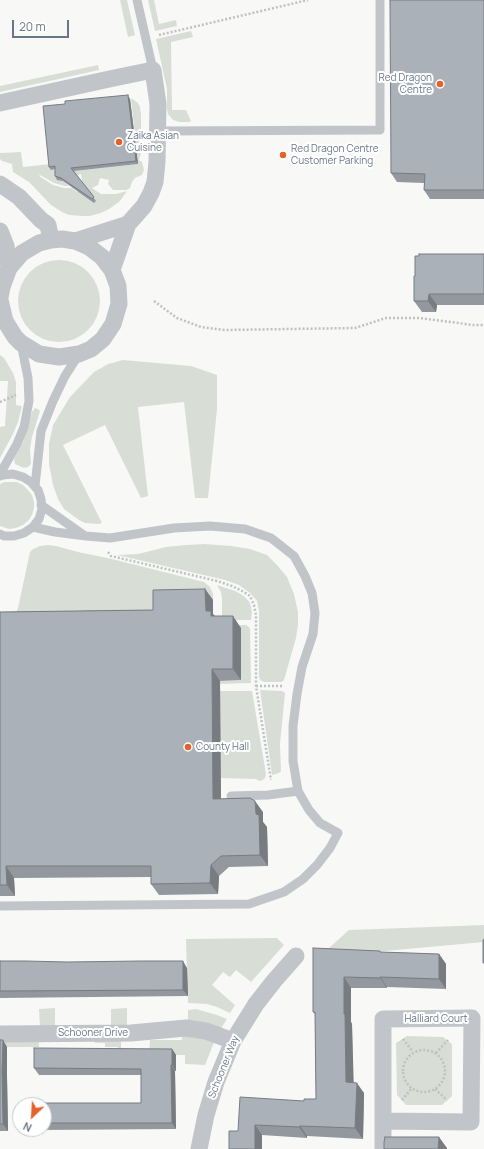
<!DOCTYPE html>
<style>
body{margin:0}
#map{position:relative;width:484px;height:1149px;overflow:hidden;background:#f8f9f6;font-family:Manrope,sans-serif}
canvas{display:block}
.north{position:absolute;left:12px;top:1097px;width:40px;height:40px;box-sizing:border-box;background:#fff;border:1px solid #c2c9cf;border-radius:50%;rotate:205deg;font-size:11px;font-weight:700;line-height:16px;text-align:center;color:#677787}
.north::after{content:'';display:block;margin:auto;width:14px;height:18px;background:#e4612b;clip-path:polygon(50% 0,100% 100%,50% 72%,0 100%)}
.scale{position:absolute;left:12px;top:20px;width:57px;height:18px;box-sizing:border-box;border:2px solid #677787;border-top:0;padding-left:5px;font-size:12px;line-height:14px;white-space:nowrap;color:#677787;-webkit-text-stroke:3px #fff;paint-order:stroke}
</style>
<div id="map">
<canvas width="484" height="1149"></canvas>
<div class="north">N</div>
<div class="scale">20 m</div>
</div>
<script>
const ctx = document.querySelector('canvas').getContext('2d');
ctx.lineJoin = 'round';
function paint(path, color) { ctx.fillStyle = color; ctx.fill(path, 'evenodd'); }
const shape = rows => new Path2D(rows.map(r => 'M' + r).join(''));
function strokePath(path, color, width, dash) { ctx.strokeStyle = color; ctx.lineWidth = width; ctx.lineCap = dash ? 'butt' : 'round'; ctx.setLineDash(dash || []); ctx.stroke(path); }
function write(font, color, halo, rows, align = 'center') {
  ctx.font = font + ' Manrope,sans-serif'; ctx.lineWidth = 4; ctx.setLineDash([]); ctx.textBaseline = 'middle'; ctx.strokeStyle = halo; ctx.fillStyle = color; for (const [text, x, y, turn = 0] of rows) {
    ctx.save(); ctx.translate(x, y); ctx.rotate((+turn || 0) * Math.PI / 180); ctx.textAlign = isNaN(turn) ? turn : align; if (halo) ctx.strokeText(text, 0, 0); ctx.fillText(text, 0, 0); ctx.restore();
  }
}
paint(shape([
 [120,0,127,0,135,35,128,37],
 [148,0,154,0,159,24,176,20,177,26,155,31],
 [191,31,193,37,171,42,172,110,186,110,191,121,189,122,179,122,173,120,168,114,167,109,167,89,156,39],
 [98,65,99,70,0,92,0,86],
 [131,98,138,103,140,107,141,114,141,153,139,160,142,162,144,170,142,175,135,178,132,182,130,188,127,190,113,190,108,184,109,180,100,178,98,185,92,188,101,194,116,194,127,191,120,201,109,209,101,213,90,216,82,216,69,215,62,212,51,205,29,182,13,172,12,164,2,161,0,159,0,153,21,152,23,167,51,164,74,167,75,171,138,164],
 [40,175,54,183,65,186,69,186,63,181,81,174,82,182,77,192,72,188,64,188,53,185,39,176],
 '18 301a41 41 0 1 1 82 0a41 41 0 1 1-82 0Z',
 [0,355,4,358,13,373,16,382,16,405,22,406,18,422,13,434,0,458,0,427,5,426,8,381,0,381],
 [123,360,191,366,217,375,217,409,208,498,195,498,184,402,138,407,148,496,141,498,105,425,63,445,102,523,98,524,85,523,79,520,64,509,58,499,53,485,49,464,49,444,53,425,70,397,94,372,108,364],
 [35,408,38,409,40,411,32,437,30,449,31,464,28,467,24,468,15,464,14,459,23,442,32,412],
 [4,482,17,482,23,485,28,490,32,495,34,502,34,508,32,515,29,520,23,525,16,528,9,529,0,526,0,484],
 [204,544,231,546,250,549,267,555,277,565,287,577,294,594,298,612,298,625,296,638,284,680,282,682,264,682,260,680,259,676,259,611,257,601,250,593,239,585,225,580,117,555,138,554,166,547,186,545],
 [48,545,56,546,78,552,112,559,204,582,210,587,213,594,213,600,161,602,160,621,14,616,18,608,30,552,33,549,40,546],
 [217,585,235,591,244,596,250,603,252,612,251,620,222,620,222,599,221,592],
 [219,625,246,625,250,628,251,683,220,684,220,681,241,680,241,628],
 [260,690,282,691,285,693,280,744,281,771,279,773,272,775],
 [220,691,252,691,266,774,265,778,263,780,259,781,256,779,221,778],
 [484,925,484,942,319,957,349,930],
 [277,938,284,945,251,982,236,970,230,977,223,972,212,985,235,1005,230,1013,217,1007,207,1004,188,1003,186,939],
 [55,1008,55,1027,40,1028,39,1009],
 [127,1008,127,1026,111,1026,111,1009],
 [196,1009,217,1015,227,1019,220,1030,188,1022,188,1010],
 [182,1034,215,1040,205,1065,185,1064,185,1055,118,1055,118,1047,105,1047,105,1043,95,1043,95,1040,121,1040,121,1053,149,1054,150,1040,182,1040],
 [407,1036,443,1037,452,1044,452,1096,442,1105,406,1105,397,1095,396,1043],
 [0,1041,39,1041,39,1047,0,1047]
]), '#d8ded5');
strokePath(shape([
 [159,35,308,0],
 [154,301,177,318,201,327,225,330,355,328,386,318,420,318,473,325,484,325],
 [0,402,16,395],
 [108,552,111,556,217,581,232,586,244,592,250,596,254,605,256,615,256,686,271,780],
 [256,686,282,686],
 [403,1039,413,1052],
 '403 1071a21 21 0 1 1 42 0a21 21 0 1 1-42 0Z',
 [436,1053,448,1040],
 [435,1089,447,1100],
 [402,1100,412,1088]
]), '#bec0c3', 2.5, [2, 2]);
strokePath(shape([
 [137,0,153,70],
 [157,131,380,130,380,0],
 [0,474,17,444,24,427,29,401,28,378,21,343],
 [0,476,3,475,13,474,23,477,31,482,38,490,41,499,42,509,39,519,33,527,24,533,14,536,4,536,0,534],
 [35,486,41,431,53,401,65,376,79,354],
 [41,505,85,536],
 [231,796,268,795,298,791],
 [0,906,249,904,284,892,303,879,317,865,330,848,338,833,320,823,309,810,298,791,293,761,293,726,297,694,302,667,313,634,315,613,312,593,305,576,294,556,271,538,245,529,210,526,174,528,110,538,86,536,55,532,33,527]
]), '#c1c5ca', 9);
strokePath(shape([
 [0,103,114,78,153,70,158,104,157,162,155,182,151,193,144,206,128,224,75,241],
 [0,184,19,197,41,220,48,225,51,240],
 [0,231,6,246,9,268],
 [112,270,128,224],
 [0,298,2,287,9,268,22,253,39,243,51,240,62,239,75,241,89,247,102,257,112,270,118,286,119,304,113,324,103,339,91,349,79,354,59,357,39,354,21,343,15,337,5,321,0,300],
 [0,1034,131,1033,186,1028,206,1031,233,1041],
 [199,1149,206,1115,216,1082,233,1041,256,1004,274,981,296,956],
 [383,1149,383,1019,472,1018,471,1122,383,1121]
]), '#c1c5ca', 17);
paint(shape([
 [484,0,484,199,430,199,424,190,424,183,397,182,391,173],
 [130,99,138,164,74,171,96,201,94,203,63,181,57,180,55,176,55,169,51,170,49,167],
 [484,254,484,305,437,305,436,312,422,312,414,301,415,276],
 [205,589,213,600,213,614,215,616,241,628,241,680,220,681,221,799,263,812,263,822,267,827,268,866,229,867,219,876,218,894,159,895,151,884,151,877,14,878,15,896,0,896,0,612,153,610],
 [313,948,381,952,439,954,446,964,446,989,387,987,387,988,351,988,351,1022,352,1024,353,1083,364,1093,363,1139,307,1136,307,1138,262,1135,238,1131,304,1101,316,1099,315,1014,313,1012],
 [0,961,187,968,188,996,0,998],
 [0,1040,7,1047,7,1077,8,1131,0,1131],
 [172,1049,176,1055,176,1071,175,1071,176,1129,40,1130,40,1129,44,1129,44,1105,141,1103,141,1075,39,1075,34,1068]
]), '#92989e');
paint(shape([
 [128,95,130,99,138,164,136,161],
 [429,294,437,305,436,312,428,301],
 [205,589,213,600,213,614,219,622,213,622,206,611],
 [233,616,241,628,241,680,233,669],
 [212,669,220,681,221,810,213,799],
 [255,801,263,812,263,822,267,827,268,866,260,855,256,814],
 [211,865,219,876,218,894,210,883],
 [6,866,14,878,15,896,7,885],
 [439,954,446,964,446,989,439,979],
 [183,961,187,968,188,996,183,990],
 [344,977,351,988,351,1022,352,1024,354,1093,346,1082,344,1014],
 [380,977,387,987,387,988,380,978],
 [3,1040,7,1047,7,1077,8,1131,3,1124,2,1071],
 [172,1049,176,1055,176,1071,172,1065],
 [171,1065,175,1071,176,1129,172,1123],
 [357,1083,364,1093,363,1139,355,1128],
 [255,1125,262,1135,262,1149,255,1149],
 [300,1126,307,1136,307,1138,299,1127],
 [439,1137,447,1148,447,1149,438,1149]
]), '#777c81');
const building = shape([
 [390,0,484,0,484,190,424,190,425,174,391,173,390,0],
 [128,95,136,161,71,168,94,197,92,199,61,178,55,176,55,166,49,167,43,106,65,104,65,101,128,95],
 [419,254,484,254,484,294,429,294,428,301,414,301,414,276,415,276,415,256,419,256,419,254],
 [205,589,206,611,211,611,211,616,233,616,233,669,212,669,213,799,250,798,255,801,256,814,259,815,260,855,221,856,211,865,210,883,151,884,151,866,6,866,7,885,0,885,0,612,153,610,153,590,205,589],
 [484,939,484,963,483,963,483,940,484,939],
 [313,948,380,951,380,952,439,954,439,979,380,977,380,978,344,977,344,1014,345,1014,346,1082,357,1083,355,1128,300,1126,299,1127,255,1125,255,1149,229,1149,229,1131,238,1131,240,1097,304,1101,304,1099,316,1099,315,1012,313,1012,313,948],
 [0,961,25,961,68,962,140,961,183,961,183,990,0,991,0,961],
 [0,1040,3,1040,2,1071,3,1124,0,1124,0,1040],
 [34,1048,172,1049,172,1065,171,1065,172,1123,44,1123,44,1105,35,1105,35,1103,141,1103,141,1069,34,1068,34,1048],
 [385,1137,439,1137,438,1149,384,1149,384,1142,385,1137]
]);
paint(building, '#aab1b8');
strokePath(building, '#777c81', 1);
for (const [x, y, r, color] of [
 [440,84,4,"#e4612b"],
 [119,142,4,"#e4612b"],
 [283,155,4,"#e4612b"],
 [188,747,4,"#e4612b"]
]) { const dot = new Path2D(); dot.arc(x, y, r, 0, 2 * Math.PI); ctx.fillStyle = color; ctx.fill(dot); strokePath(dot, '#fff', 1.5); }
write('10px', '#677787', '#fff', [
 ["Red Dragon",432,78,"right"],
 ["Centre",432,90,"right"],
 ["Zaika Asian",127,136],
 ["Cuisine",127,148],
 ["Red Dragon Centre",291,149],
 ["Customer Parking",291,161],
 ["County Hall",196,747]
], 'left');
write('10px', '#677787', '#fff', [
 ["Halliard Court",436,1019],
 ["Schooner Drive",93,1033],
 ["Schooner Way",224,1067,-68]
]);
</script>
